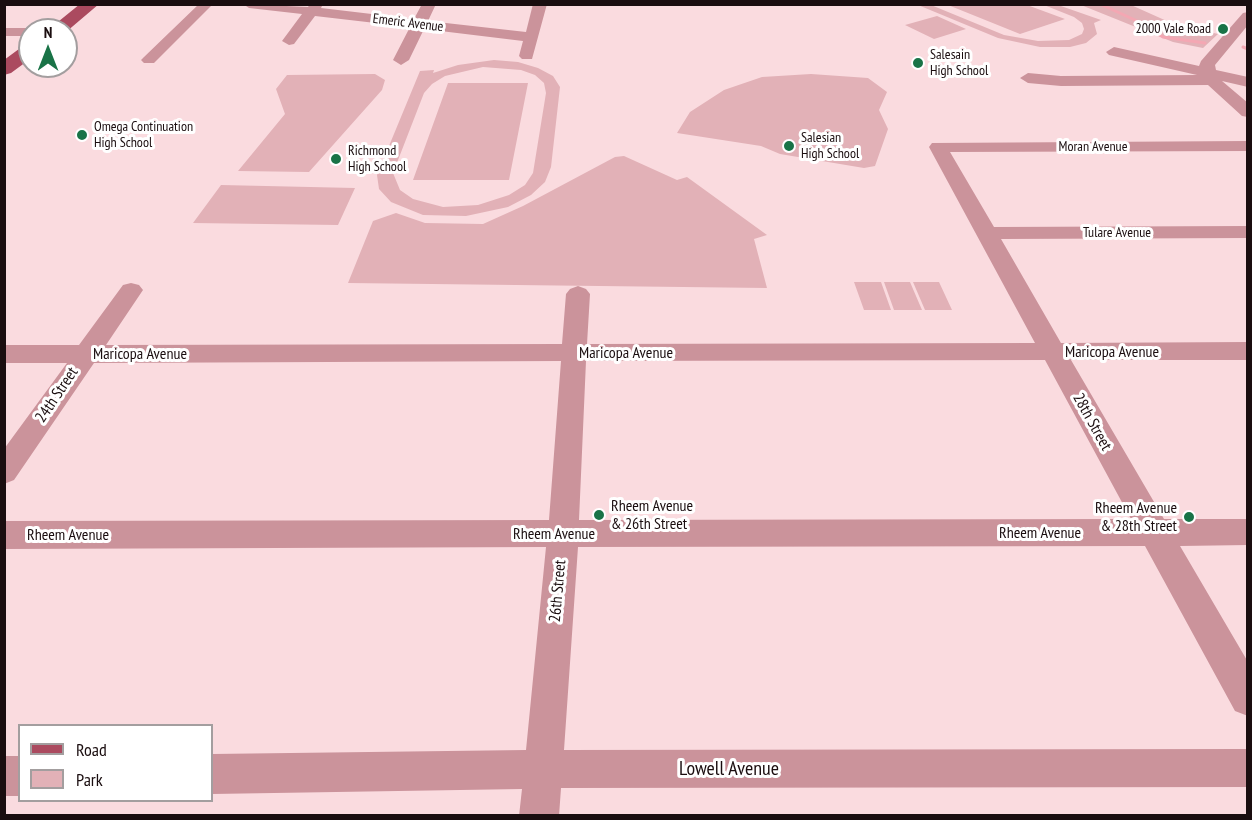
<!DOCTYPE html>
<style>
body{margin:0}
#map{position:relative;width:1252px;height:820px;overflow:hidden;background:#fadbdf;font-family:"PT Sans Narrow",sans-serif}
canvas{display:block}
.frame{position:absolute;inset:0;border:6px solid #1a0d0f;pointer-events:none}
.legend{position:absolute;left:18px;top:724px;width:195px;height:78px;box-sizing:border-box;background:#fff;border:2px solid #a39e9f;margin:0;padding:8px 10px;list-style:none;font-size:18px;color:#1a0d0f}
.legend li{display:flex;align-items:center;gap:12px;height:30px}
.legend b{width:30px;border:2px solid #a39e9f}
.north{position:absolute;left:18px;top:18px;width:60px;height:60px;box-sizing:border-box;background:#fff;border:2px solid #a39e9f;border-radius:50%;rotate:0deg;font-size:16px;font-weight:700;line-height:24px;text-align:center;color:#1a0d0f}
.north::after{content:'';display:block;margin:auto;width:21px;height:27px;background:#197347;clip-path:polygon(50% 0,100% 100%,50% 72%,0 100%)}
</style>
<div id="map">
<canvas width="1252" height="820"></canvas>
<div class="frame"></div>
<ul class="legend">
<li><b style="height:8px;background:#ab4a5f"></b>Road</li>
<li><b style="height:16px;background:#e2b1b7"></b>Park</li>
</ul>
<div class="north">N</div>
</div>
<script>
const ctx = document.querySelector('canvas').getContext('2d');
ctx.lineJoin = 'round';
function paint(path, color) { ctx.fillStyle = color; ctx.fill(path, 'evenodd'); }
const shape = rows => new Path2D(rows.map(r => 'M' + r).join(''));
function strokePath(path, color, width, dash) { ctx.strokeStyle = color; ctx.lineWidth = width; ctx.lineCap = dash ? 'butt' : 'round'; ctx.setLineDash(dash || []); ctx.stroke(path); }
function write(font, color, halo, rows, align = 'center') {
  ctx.font = font + ' "PT Sans Narrow",sans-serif'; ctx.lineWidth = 6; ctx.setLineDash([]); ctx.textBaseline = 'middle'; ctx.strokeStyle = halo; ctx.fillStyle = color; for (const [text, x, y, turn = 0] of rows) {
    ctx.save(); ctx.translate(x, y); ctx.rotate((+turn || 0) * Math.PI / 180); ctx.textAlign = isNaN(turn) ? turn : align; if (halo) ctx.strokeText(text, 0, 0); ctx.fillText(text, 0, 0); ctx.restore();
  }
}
paint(shape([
 [918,5,931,5,1004,35,1038,41,1069,40,1082,34,1084,29,1082,23,1074,17,1044,5,1058,5,1101,20,1094,23,1097,34,1086,43,1070,47,1040,47,998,38],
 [948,5,1027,5,1065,19,1020,34],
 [1081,5,1131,5,1169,22,1218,34,1203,48,1173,42],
 [937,16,966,29,934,39,905,25],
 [494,60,518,62,538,68,553,76,560,87,551,167,545,182,531,195,508,207,466,216,423,215,391,202,379,189,377,175,420,71,434,70,433,73,458,65],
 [483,67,521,70,535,75,544,83,546,93,533,173,525,185,509,195,478,205,443,207,413,199,400,190,393,173,424,93,432,84,445,76],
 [375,74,385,80,382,90,309,172,238,171,285,114,276,89,287,75],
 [811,74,868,78,887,92,879,110,888,129,875,166,864,168,780,154,761,146,677,133,690,112,724,90,762,77],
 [448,83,528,83,509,180,413,180],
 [624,156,677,180,687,177,767,235,754,239,767,288,348,283,373,221,396,213,425,223,483,224,523,206,615,157],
 [221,185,355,188,338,225,193,223],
 [854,282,881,282,891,310,864,310],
 [884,282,910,282,922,310,894,310],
 [913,282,939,282,952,310,925,310]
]), '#e2b1b7');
strokePath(shape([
 [1100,4,1135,20,1163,37,1205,43],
 [1243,47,1248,49]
]), '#f4a7b3', 3);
paint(shape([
 [199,4,213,4,154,63,144,63,141,60,144,57,199,4],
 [243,4,308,7,310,4,323,4,321,8,414,19,422,4,436,4,428,21,526,32,533,4,547,4,532,59,522,59,519,56,523,41,424,29,409,60,401,65,393,60,410,27,315,16,294,44,289,45,282,41,302,14,249,8,243,4],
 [1248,12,1248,25,1215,65,1216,70,1248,77,1248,87,1222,81,1248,103,1248,117,1242,116,1208,85,1061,86,1028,83,1020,78,1028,73,1061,76,1197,75,1109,55,1106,52,1114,47,1199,66,1201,61,1243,13,1248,12],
 [4,28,30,28,36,30,30,30,30,36,4,36,4,28],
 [1248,141,1248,151,950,152,994,227,1248,226,1248,238,1001,239,1061,343,1248,342,1248,360,1071,360,1164,519,1248,519,1248,545,1180,546,1248,662,1248,716,1235,711,1145,546,578,547,564,750,1248,749,1248,787,561,788,559,816,519,816,522,789,212,794,212,754,526,750,546,547,4,549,4,521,549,520,561,361,94,363,14,480,4,484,4,449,67,363,4,363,4,345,79,345,123,285,131,283,139,285,143,290,106,345,562,344,566,294,570,289,578,286,586,289,590,294,587,344,1035,343,929,147,932,143,1248,141],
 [1045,360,1131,519,579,520,586,361,1045,360],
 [4,756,20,756,20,796,4,796,4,756]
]), '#cb939b');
paint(shape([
 [80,4,99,4,66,32,48,30,80,4],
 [30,44,30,59,11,73,4,75,4,60,23,46,30,44]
]), '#ab4a5f');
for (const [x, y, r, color] of [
 [1223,29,6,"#197347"],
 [918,63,6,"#197347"],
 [82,135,6,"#197347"],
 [789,146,6,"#197347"],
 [336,159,6,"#197347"],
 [599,515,6,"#197347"],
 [1189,517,6,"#197347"]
]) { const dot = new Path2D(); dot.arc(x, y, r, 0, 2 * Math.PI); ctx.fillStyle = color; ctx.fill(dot); strokePath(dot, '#fff', 2); }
write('14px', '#1a0d0f', '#fff', [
 ["Emeric Avenue",408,23,7],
 ["Moran Avenue",1093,147],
 ["Tulare Avenue",1117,233]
]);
write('14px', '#1a0d0f', '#fff', [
 ["2000 Vale Road",1211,29,"right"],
 ["Salesain",930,55],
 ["High School",930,71],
 ["Omega Continuation",94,127],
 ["High School",94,143],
 ["Salesian",801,138],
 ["High School",801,154],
 ["Richmond",348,151],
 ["High School",348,167]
], 'left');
write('16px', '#1a0d0f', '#fff', [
 ["Maricopa Avenue",1112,352],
 ["Maricopa Avenue",626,353],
 ["Maricopa Avenue",140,354],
 ["24th Street",57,395,-56],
 ["28th Street",1092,422,61],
 ["Rheem Avenue",1040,533],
 ["Rheem Avenue",554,534],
 ["Rheem Avenue",68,535],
 ["26th Street",558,591,-85]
]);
write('16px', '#1a0d0f', '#fff', [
 ["Rheem Avenue",611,506],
 ["& 26th Street",611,524],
 ["Rheem Avenue",1177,508,"right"],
 ["& 28th Street",1177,526,"right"]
], 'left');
write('20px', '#1a0d0f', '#fff', [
 ["Lowell Avenue",729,769]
]);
</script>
